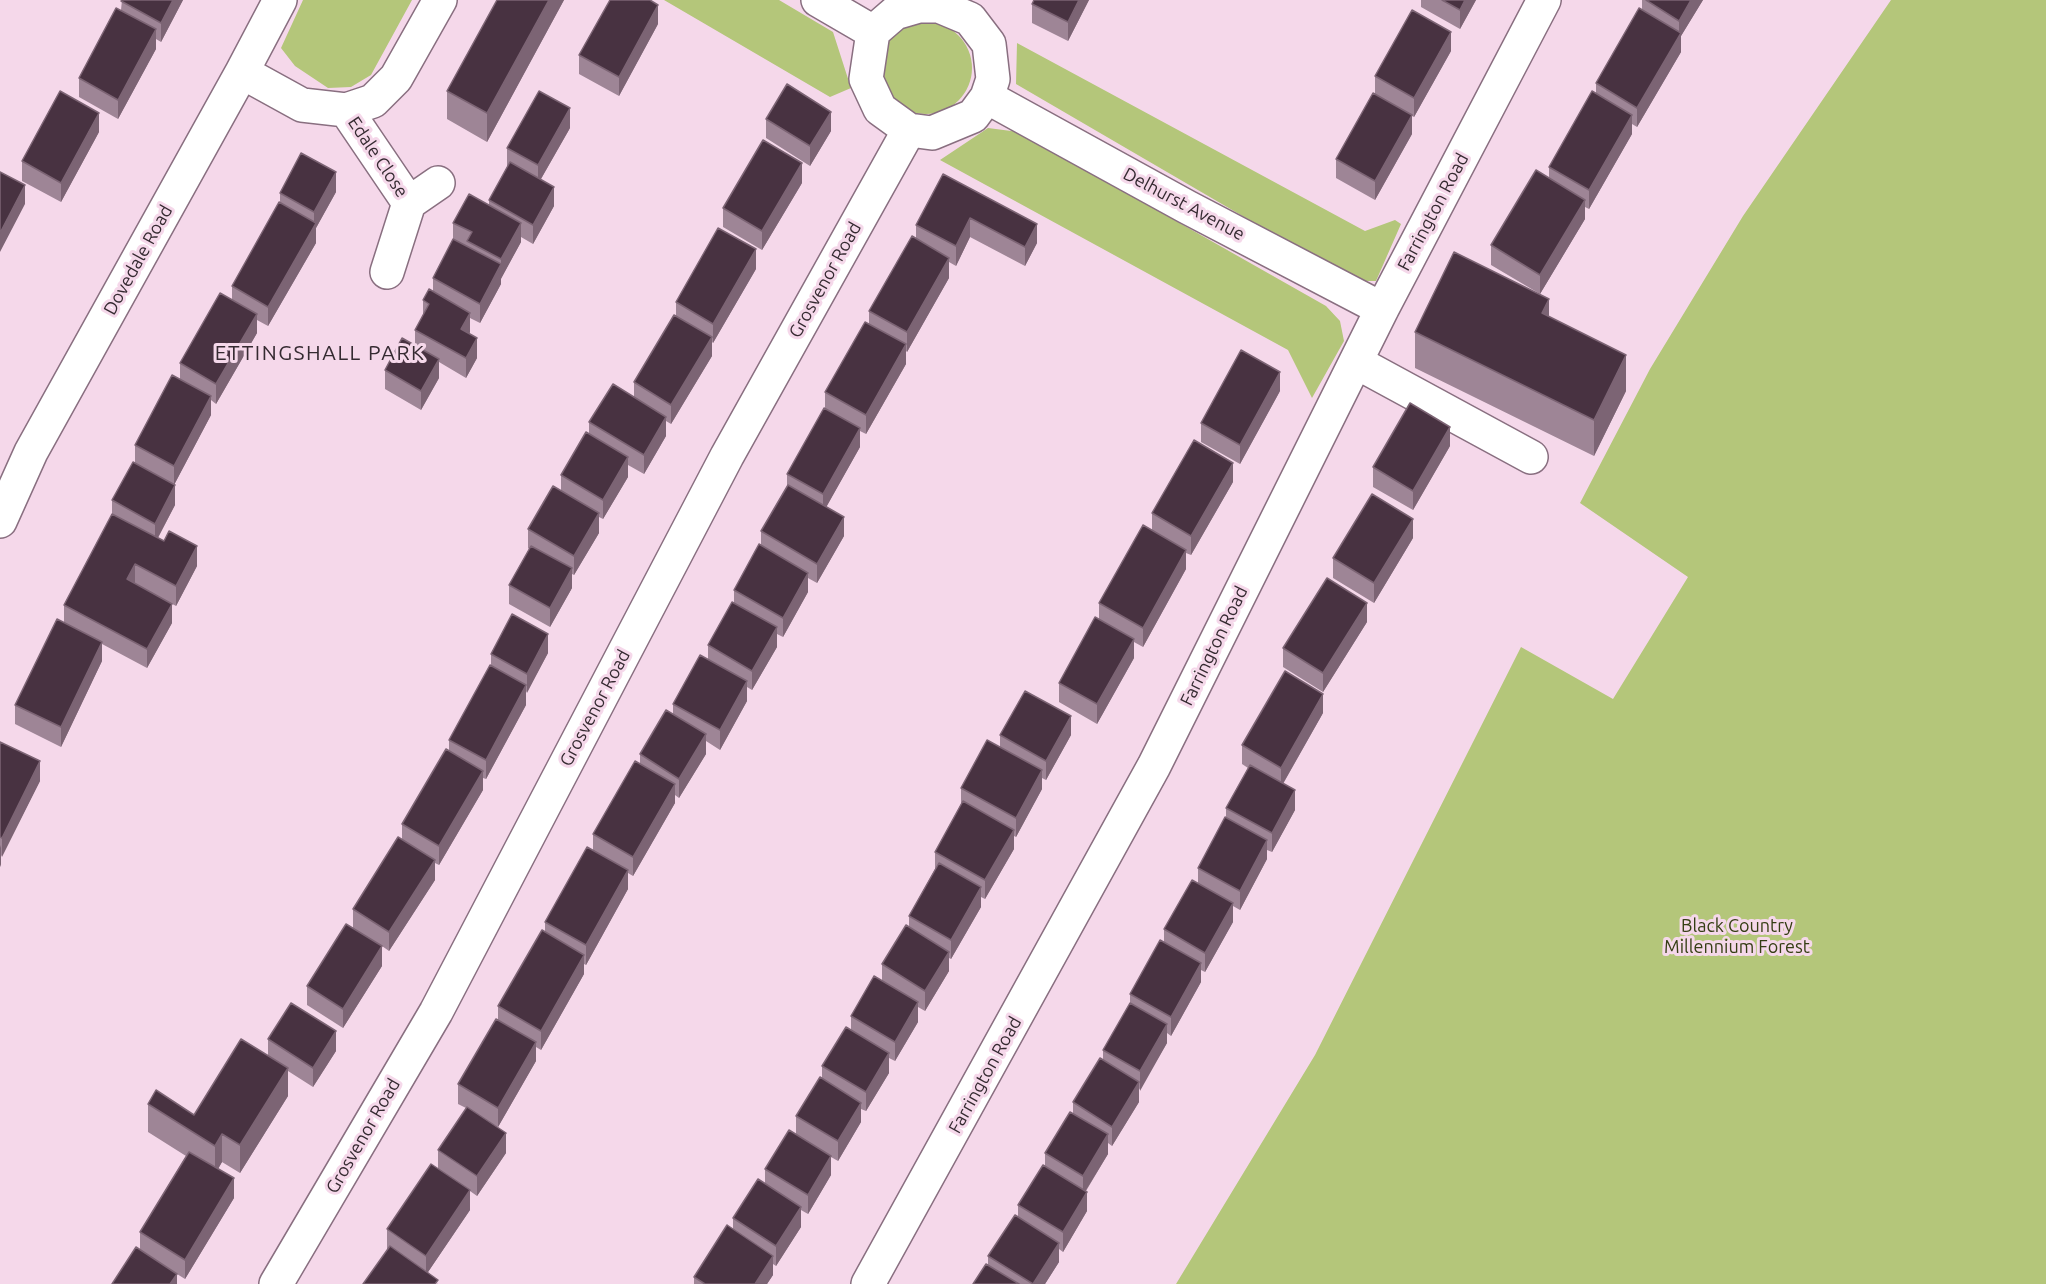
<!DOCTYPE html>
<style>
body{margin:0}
canvas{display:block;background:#f5d8ea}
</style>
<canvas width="2046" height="1284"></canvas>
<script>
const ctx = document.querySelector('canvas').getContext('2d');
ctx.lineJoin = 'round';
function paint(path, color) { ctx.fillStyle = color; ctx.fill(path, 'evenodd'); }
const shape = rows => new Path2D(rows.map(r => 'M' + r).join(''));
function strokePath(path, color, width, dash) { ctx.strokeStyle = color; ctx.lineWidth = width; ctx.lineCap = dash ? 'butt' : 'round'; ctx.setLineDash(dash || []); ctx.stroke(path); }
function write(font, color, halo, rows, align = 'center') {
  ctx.font = font + ' Ubuntu,sans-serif'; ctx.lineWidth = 6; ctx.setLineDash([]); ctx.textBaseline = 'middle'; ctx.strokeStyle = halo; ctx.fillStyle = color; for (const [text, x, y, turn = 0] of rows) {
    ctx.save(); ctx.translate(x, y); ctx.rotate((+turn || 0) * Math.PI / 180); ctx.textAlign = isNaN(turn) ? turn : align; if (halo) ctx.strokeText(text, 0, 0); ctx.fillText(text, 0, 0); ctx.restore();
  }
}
paint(shape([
 [303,0,412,0,371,75,351,87,328,88,295,66,281,48],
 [664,0,779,0,833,32,851,88,830,97],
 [1891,0,2046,0,2046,1284,1176,1284,1315,1055,1521,647,1613,699,1688,577,1580,503,1650,369,1743,216],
 '880 68a46 46 0 1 1 92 0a46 46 0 1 1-92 0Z',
 [1017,43,1365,231,1395,220,1401,224,1376,281,1354,281,1016,84],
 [988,128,1019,132,1326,306,1340,321,1344,341,1312,398,1288,350,940,160]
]), '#b4c67a');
const minor = shape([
 [818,0,873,32],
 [919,6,939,6,970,19,989,44,993,79,987,97,973,116,932,133,909,130,880,109,866,79,873,32,895,13,919,6],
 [242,72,302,105,346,110,373,101,396,78,440,0],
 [987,97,1187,207,1382,309],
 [346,110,409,203,387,272],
 [409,203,438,183],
 [1356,362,1531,457],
 [0,521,31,452,242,72,280,0],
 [276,1284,436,1012,727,456,909,130],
 [868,1284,1154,766,1382,309,1544,0]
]);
strokePath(minor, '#896f80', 36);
strokePath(minor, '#fff', 33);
paint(shape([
 [122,0,183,0,161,42,156,39,156,49,118,119,79,97,79,78,121,10],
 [497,0,564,0,487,142,447,119,447,91],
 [1089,0,1068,41,1032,23,1032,4],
 [1421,0,1476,0,1460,29,1421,7],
 [1642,0,1703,0,1681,36,1681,52,1637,127,1632,124,1632,134,1589,209,1585,207,1585,219,1540,294,1491,265,1491,245,1549,178,1549,167,1596,94,1596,83,1642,10],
 [658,24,619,96,579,74,579,55],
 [1451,51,1414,117,1412,116,1412,134,1375,200,1336,178,1336,159,1375,95,1375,76],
 [766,119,831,131,810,166,766,138],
 [570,128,541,179,554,206,533,244,521,237,521,242,501,278,501,284,480,323,470,318,470,332,469,334,477,358,466,378,439,362,439,378,421,410,385,389,385,370,415,345,415,330,423,315,423,300,433,291,433,278,453,239,453,223,489,205,489,200,507,167,507,148],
 [99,132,61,202,22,181,22,161],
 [943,174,1037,243,1025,266,970,237,956,266,949,262,949,278,907,352,906,351,906,364,866,434,860,431,860,447,826,507,844,536,817,583,808,578,808,592,783,637,777,634,777,647,752,690,747,687,747,701,720,750,706,741,706,754,679,798,675,795,675,803,633,876,628,873,628,889,586,965,584,964,584,974,541,1050,536,1047,536,1061,498,1127,489,1122,506,1153,477,1196,470,1191,470,1210,428,1272,438,1284,387,1249,387,1229,438,1169,438,1150,466,1108,458,1104,458,1084,498,1020,498,1006,545,932,545,922,593,850,593,834,640,763,640,754,673,715,673,704,708,659,708,645,734,603,734,590,761,545,761,531,787,486,787,474,825,409,825,392,869,324,869,311,916,239,916,225],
 [802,183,762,250,723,227,723,208],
 [336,192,316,228,316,243,268,326,257,320,257,333,216,404,211,400,211,415,174,485,175,505,158,538,197,566,176,606,135,584,172,623,147,668,102,644,102,661,61,747,15,724,15,705,64,623,64,605,112,514,112,500,135,463,135,445,180,379,180,363,232,300,232,286,280,202,280,193],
 [756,269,713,343,712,342,712,356,671,424,666,421,666,436,644,474,628,465,628,477,603,519,599,517,599,533,574,575,572,574,572,588,550,627,509,604,509,585,529,549,528,548,528,529,561,491,561,475,589,434,589,422,634,397,634,382,676,316,676,302],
 [1549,317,1626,391,1594,456,1415,368,1415,332],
 [1280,391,1240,464,1201,442,1201,423],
 [1450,446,1413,510,1373,487,1373,467],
 [1233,482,1191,555,1186,553,1186,569,1143,647,1134,642,1134,658,1097,724,1059,702,1059,683,1099,619,1099,603,1152,530,1152,513],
 [1413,538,1374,603,1333,578,1333,558],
 [1367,622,1323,692,1283,667,1283,648],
 [548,653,526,693,526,705,486,779,483,778,483,790,439,865,435,863,435,880,389,951,382,946,382,966,343,1028,307,1005,307,986,353,929,353,909,402,839,402,824,449,751,449,740,491,666,491,654],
 [1323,713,1283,784,1295,810,1272,852,1267,850,1267,859,1240,910,1233,906,1233,922,1205,972,1201,970,1201,982,1171,1036,1167,1033,1167,1043,1139,1090,1139,1102,1112,1146,1108,1143,1108,1154,1086,1191,1087,1211,1063,1252,1059,1249,1059,1262,1045,1284,973,1284,988,1265,988,1256,1018,1217,1018,1205,1045,1166,1045,1153,1073,1114,1073,1102,1103,1059,1103,1050,1130,1003,1130,994,1164,942,1164,929,1198,883,1198,868,1226,818,1226,808,1248,768,1242,764,1242,745],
 [1000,735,1071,735,1046,780,1042,778,1042,789,1016,837,1014,836,1014,849,985,899,981,897,981,907,951,959,949,958,949,971,925,1011,918,1007,918,1022,895,1061,889,1058,889,1073,866,1111,861,1109,861,1122,838,1161,831,1157,831,1175,808,1214,801,1210,801,1227,776,1266,773,1264,773,1275,767,1284,694,1284,694,1277,733,1229,733,1218,765,1184,765,1169,796,1135,796,1116,822,1078,822,1066,851,1030,851,1016,882,981,882,964,909,926,909,916,935,869,935,852,961,804,961,788,1000,747],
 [0,742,40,781,1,857,1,864,0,867],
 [268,1039,336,1051,313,1087,288,1071,288,1096,240,1173,222,1162,218,1169,234,1198,185,1279,177,1274,177,1284,140,1250,140,1232,186,1156,148,1132,148,1104,194,1115,268,1056]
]), '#9e8596');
paint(shape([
 [173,0,183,0,161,42,161,23],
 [549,0,564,0,487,142,487,113],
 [1079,0,1089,0,1068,41,1068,22],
 [1465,0,1476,0,1460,29,1460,10],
 [1691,0,1703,0,1681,36,1681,52,1637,127,1637,108,1679,37,1679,21],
 [658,5,658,24,619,96,619,77],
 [156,29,156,49,118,119,118,100],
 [1451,32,1451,51,1414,117,1414,98],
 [570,108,570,128,538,184,538,165],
 [831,112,831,131,810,166,810,146],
 [99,113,99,132,61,202,61,183],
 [1412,115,1412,134,1375,200,1375,181],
 [1632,115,1632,134,1589,209,1589,190],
 [802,163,802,183,762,250,762,231],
 [336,172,336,192,316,228,316,243,268,326,268,307,314,227,314,212],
 [25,185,25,204,0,252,0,233],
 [554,187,554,206,533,244,533,225],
 [1585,200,1585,219,1540,294,1540,275],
 [970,218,970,237,956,266,956,246],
 [521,223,521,242,501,279,501,259],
 [1037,224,1037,243,1025,266,1025,247],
 [756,249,756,269,713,343,713,324],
 [949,258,949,278,907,352,907,332],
 [501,264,501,284,480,323,480,304],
 [1549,299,1549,335,1542,313],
 [470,313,470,332,461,348,461,329],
 [257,314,257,333,216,404,216,384],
 [712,337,712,356,671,424,671,405],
 [477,338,477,358,466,378,466,358],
 [906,344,906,364,866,434,866,415],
 [1626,355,1626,391,1594,456,1594,420],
 [439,359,439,378,421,410,421,391],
 [1280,372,1280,391,1240,464,1240,445],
 [211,396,211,415,174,485,174,466],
 [666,417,666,436,644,474,644,455],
 [1450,427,1450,446,1413,510,1413,491],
 [860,428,860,447,823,513,823,494],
 [628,457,628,477,603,519,603,500],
 [1233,463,1233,482,1191,555,1191,536],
 [175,485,175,505,155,543,155,524],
 [599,513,599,533,574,575,574,556],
 [844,517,844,536,817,583,817,564],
 [1413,519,1413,538,1374,603,1374,583],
 [197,546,197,566,176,606,176,586],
 [1186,550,1186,569,1143,647,1143,628],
 [135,564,135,584,127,579],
 [572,568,572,588,550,627,550,608],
 [808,573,808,592,783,637,783,618],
 [1367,603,1367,622,1323,692,1323,673],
 [172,604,172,623,147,668,147,649],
 [777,627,777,647,752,690,752,671],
 [548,634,548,653,527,693,527,674],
 [1134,639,1134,658,1097,724,1097,704],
 [102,642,102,661,61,747,61,727],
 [747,681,747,701,720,750,720,730],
 [526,685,526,705,486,779,486,760],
 [1323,694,1323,713,1281,787,1281,768],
 [1071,716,1071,735,1046,780,1046,761],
 [706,734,706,754,679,798,679,779],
 [40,761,40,781,2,857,2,838],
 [1042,770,1042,789,1016,837,1016,818],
 [483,771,483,790,439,865,439,846],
 [675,784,675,803,633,876,633,857],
 [1295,790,1295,810,1272,852,1272,833],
 [1014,830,1014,849,985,899,985,880],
 [1267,840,1267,859,1240,910,1240,891],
 [1,845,1,864,0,867,0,848],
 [435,860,435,880,389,951,389,932],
 [628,870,628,889,586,965,586,945],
 [981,887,981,907,951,959,951,940],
 [1233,903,1233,922,1205,972,1205,953],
 [382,946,382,966,343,1028,343,1009],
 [949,952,949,971,925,1011,925,991],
 [584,955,584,974,541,1050,541,1031],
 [1201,963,1201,982,1171,1036,1171,1017],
 [918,1002,918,1022,895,1061,895,1042],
 [1167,1024,1167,1043,1140,1091,1140,1071],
 [336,1031,336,1051,313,1087,313,1068],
 [536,1042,536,1061,498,1127,498,1108],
 [889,1053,889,1073,866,1111,866,1092],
 [288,1068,288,1096,240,1173,240,1145],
 [1139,1082,1139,1102,1112,1146,1112,1127],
 [861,1103,861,1122,838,1161,838,1141],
 [506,1133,506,1153,477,1196,477,1176],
 [222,1134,222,1162,215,1174,215,1146],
 [1108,1134,1108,1154,1083,1195,1083,1176],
 [831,1156,831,1175,808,1214,808,1195],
 [234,1178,234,1198,185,1279,185,1260],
 [470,1190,470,1210,426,1275,426,1256],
 [1087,1192,1087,1211,1063,1252,1063,1232],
 [801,1207,801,1227,776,1266,776,1246],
 [1059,1243,1059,1262,1045,1284,1033,1284],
 [773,1256,773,1275,767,1284,755,1284],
 [177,1274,177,1284,170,1284]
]), '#7c6474');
const building = shape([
 [122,0,173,0,161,23,121,1,122,0],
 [497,0,549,0,487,113,447,91,497,0],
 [610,0,650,0,658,5,619,77,579,55,610,0],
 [1034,0,1079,0,1068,22,1032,4,1034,0],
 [1442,0,1465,0,1460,10,1442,0],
 [1646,0,1691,0,1679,21,1646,0],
 [116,8,156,29,118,100,79,78,116,8],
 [1639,8,1681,33,1637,108,1596,83,1639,8],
 [1412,10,1451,32,1414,98,1375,76,1412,10],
 [787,84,831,112,810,146,766,119,787,84],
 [60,91,99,113,61,183,22,161,60,91],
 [539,91,570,108,538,165,507,148,539,91],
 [1592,91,1632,115,1589,190,1549,167,1592,91],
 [1373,93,1412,115,1375,181,1336,159,1373,93],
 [763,140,802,163,762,231,723,208,763,140],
 [301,153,336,172,314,212,280,193,301,153],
 [510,162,554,187,533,225,489,200,510,162],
 [1536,170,1585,200,1540,275,1491,245,1536,170],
 [0,172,25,185,0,233,0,172],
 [943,174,1037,224,1025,247,970,218,956,246,916,225,943,174],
 [469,194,521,223,501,259,467,241,472,232,453,223,469,194],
 [279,202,316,223,268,307,232,286,279,202],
 [718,228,756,249,713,324,676,302,718,228],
 [912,236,949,258,907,332,869,311,912,236],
 [453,239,501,264,480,304,433,278,453,239],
 [1454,252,1549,299,1542,313,1626,355,1594,420,1415,332,1454,252],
 [429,289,470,313,461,329,477,338,466,358,415,330,429,304,423,300,429,289],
 [220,293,257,314,216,384,180,363,220,293],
 [674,315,712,337,671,405,634,382,674,315],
 [865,322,906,344,866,415,825,392,865,322],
 [402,338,439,359,421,391,385,370,402,338],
 [1241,350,1280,372,1240,445,1201,423,1241,350],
 [172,375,211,396,174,466,135,445,172,375],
 [613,384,666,417,644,455,589,422,613,384],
 [1410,403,1450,427,1413,491,1373,467,1410,403],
 [824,408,860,428,823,494,787,474,824,408],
 [586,432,628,457,603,500,561,475,586,432],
 [1194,440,1233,463,1191,536,1152,513,1194,440],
 [133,462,175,485,155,524,112,500,133,462],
 [788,485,844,517,817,564,761,531,788,485],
 [553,486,599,513,574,556,528,529,553,486],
 [1372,494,1413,519,1374,583,1333,558,1372,494],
 [112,514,164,541,169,531,197,546,176,586,135,564,127,579,172,604,147,649,64,605,112,514],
 [1143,525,1186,550,1143,628,1099,603,1143,525],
 [759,544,808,573,783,618,734,590,759,544],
 [531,546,572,568,550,608,509,585,531,546],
 [1327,578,1367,603,1323,673,1283,648,1327,578],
 [732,602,777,627,752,671,708,645,732,602],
 [512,614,548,634,527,674,491,654,512,614],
 [1095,617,1134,639,1097,704,1059,683,1095,617],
 [57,619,102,642,61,727,15,705,57,619],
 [700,655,747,681,720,730,673,704,700,655],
 [490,665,526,685,486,760,449,740,490,665],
 [1285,671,1323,694,1281,768,1242,745,1285,671],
 [1025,691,1071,716,1046,761,1000,735,1025,691],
 [666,710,706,734,679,779,640,754,666,710],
 [987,740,1042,770,1016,818,961,788,987,740],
 [0,742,40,761,2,838,0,837,0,742],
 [446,749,483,771,439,846,402,824,446,749],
 [635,761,675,784,633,857,593,834,635,761],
 [1250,765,1295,790,1272,833,1226,808,1250,765],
 [963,801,1014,830,985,880,935,852,963,801],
 [1225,817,1267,840,1240,891,1198,868,1225,817],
 [398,837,435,860,389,932,353,909,398,837],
 [587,847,628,870,586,945,545,922,587,847],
 [939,863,981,887,951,940,909,916,939,863],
 [1192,880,1233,903,1205,953,1164,929,1192,880],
 [346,924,382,946,343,1009,307,986,346,924],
 [906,925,949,952,925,991,882,964,906,925],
 [542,930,584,955,541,1031,498,1006,542,930],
 [1160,940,1201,963,1171,1017,1130,994,1160,940],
 [874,976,918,1002,895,1042,851,1016,874,976],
 [291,1003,336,1031,313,1068,268,1039,291,1003],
 [1130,1003,1167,1024,1140,1071,1103,1050,1130,1003],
 [496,1019,536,1042,498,1108,458,1084,496,1019],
 [846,1027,889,1053,866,1092,822,1066,846,1027],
 [241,1039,288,1068,240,1145,222,1134,215,1146,148,1104,156,1090,194,1115,241,1039],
 [1100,1058,1139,1082,1112,1127,1073,1102,1100,1058],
 [820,1077,861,1103,838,1141,796,1116,820,1077],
 [467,1107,506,1133,477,1176,438,1150,467,1107],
 [1070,1112,1108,1134,1083,1176,1045,1153,1070,1112],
 [789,1130,831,1156,808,1195,765,1169,789,1130],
 [189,1152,234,1178,185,1260,140,1232,189,1152],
 [431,1164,470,1190,426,1256,387,1229,431,1164],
 [1043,1165,1087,1192,1063,1232,1018,1205,1043,1165],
 [758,1179,801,1207,776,1246,733,1218,758,1179],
 [1015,1215,1059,1243,1033,1284,988,1256,1015,1215],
 [727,1225,773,1256,755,1284,705,1284,694,1277,727,1225],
 [390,1246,438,1280,435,1284,363,1284,390,1246],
 [136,1247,177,1274,170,1284,112,1284,136,1247],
 [986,1264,1019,1284,973,1284,986,1264]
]);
paint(building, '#483241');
strokePath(building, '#7c6474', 1.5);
write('18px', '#352a31', '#f5d8ea', [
 ["Edale Close",378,157,56],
 ["Delhurst Avenue",1184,204,28],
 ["Farrington Road",1433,212,-62],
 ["Dovedale Road",138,260,-61],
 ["Grosvenor Road",825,280,-61],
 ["Farrington Road",1214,646,-64],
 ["Grosvenor Road",595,708,-62],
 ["Farrington Road",985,1075,-61],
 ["Grosvenor Road",363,1136,-60]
]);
write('18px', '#353e14', '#f5d8ea', [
 ["Black Country",1737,926],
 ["Millennium Forest",1737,947]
]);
ctx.letterSpacing = '1.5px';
write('21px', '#352a31', '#f5d8ea', [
 ["ETTINGSHALL PARK",320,353]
]);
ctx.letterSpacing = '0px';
</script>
